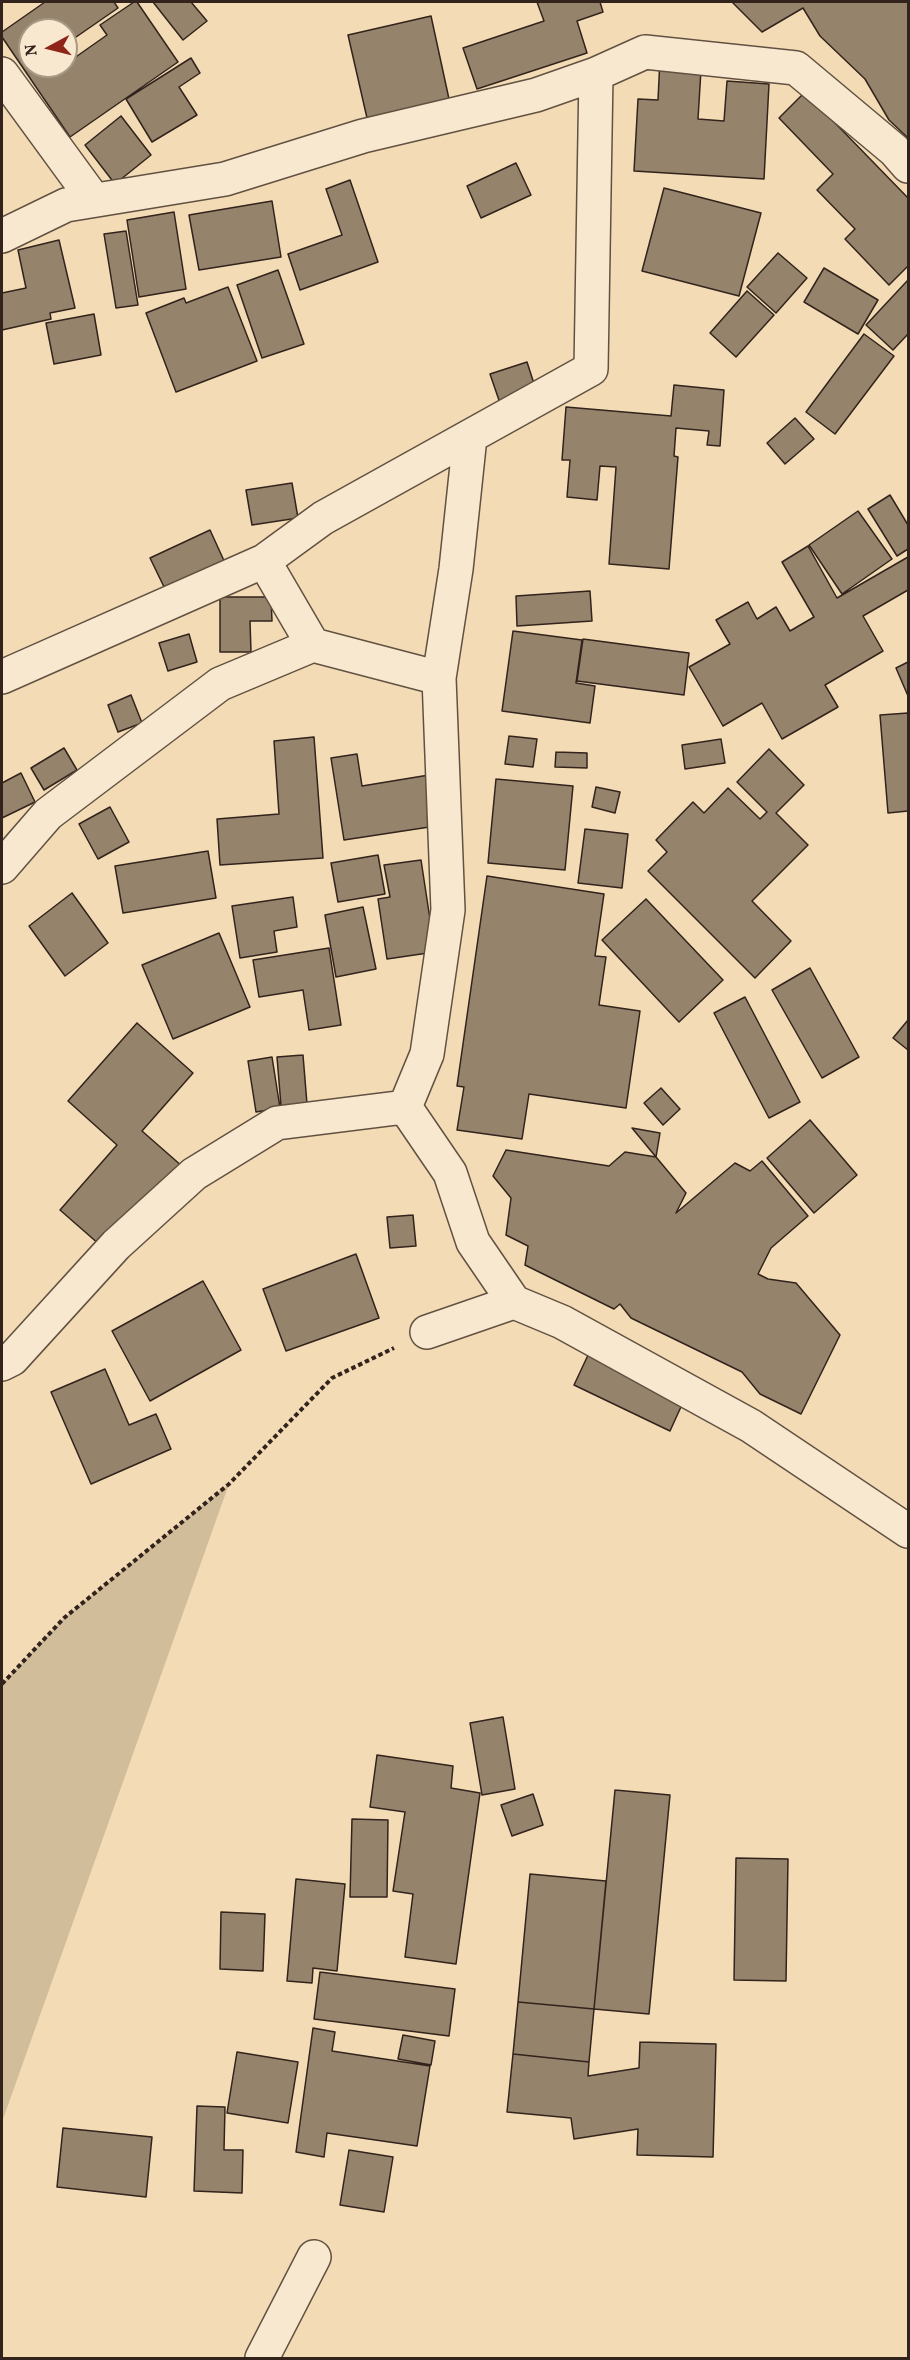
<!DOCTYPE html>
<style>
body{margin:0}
#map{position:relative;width:910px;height:2360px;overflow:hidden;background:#f3dcb5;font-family:Vollkorn,serif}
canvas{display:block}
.frame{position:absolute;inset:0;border:3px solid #32231c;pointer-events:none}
.north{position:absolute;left:18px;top:18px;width:60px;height:60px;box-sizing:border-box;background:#f7e8cf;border:2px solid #a89987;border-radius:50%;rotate:263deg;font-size:16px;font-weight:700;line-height:24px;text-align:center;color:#32231c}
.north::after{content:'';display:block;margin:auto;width:21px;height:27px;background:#8f2418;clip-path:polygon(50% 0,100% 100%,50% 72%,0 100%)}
</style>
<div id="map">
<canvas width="910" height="2360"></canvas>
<div class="frame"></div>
<div class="north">N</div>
</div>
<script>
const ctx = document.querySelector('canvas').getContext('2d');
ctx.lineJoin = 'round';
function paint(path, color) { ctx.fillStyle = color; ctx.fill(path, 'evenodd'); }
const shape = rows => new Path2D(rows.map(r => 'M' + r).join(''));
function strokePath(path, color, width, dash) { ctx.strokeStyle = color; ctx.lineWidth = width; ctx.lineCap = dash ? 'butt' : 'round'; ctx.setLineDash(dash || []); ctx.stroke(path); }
paint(shape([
 [229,1484,2,2122,2,1684,64,1618]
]), '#d2bd9b');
const building = shape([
 [45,2,114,2,118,8,66,44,66,30,30,30,30,66,66,66,66,55,70,61,107,35,100,25,134,2,137,2,178,62,70,137,2,37,2,32,45,2],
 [153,2,191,2,207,21,183,40,153,2],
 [537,2,600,2,603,12,577,21,587,53,477,89,463,48,544,21,537,2],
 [732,2,908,2,908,138,889,120,865,79,820,36,803,8,762,32,732,2],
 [431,16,449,99,367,118,348,35,431,16],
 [191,58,200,73,179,87,197,115,152,142,126,99,191,58],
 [660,59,701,70,698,119,724,121,727,81,769,84,764,179,634,171,638,99,658,100,660,59],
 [805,92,908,198,908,266,889,285,845,239,855,229,817,190,833,174,779,118,805,92],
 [121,116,151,155,115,184,85,145,121,116],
 [516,163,531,195,481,218,467,186,516,163],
 [350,180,378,262,300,290,288,254,342,235,326,189,350,180],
 [664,188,761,213,739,296,642,271,664,188],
 [272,201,281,257,199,270,189,215,272,201],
 [174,212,186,289,139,297,127,220,174,212],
 [126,231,138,305,116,308,104,234,126,231],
 [59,240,75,308,50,313,51,319,2,330,2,293,26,288,18,250,59,240],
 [778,253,807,278,776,313,747,287,778,253],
 [824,268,878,300,858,334,804,302,824,268],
 [278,270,304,344,262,358,237,285,278,270],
 [908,280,908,334,893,350,866,325,908,280],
 [228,287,257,361,176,392,146,313,184,298,186,303,228,287],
 [747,291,774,315,736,357,710,333,747,291],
 [94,314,101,355,54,364,46,323,94,314],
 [864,334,894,356,835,434,806,412,864,334],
 [527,362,538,396,502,409,490,374,527,362],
 [674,385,724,390,720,446,707,445,709,431,676,428,674,456,678,457,669,569,609,564,616,467,600,466,597,500,567,497,570,460,562,460,566,407,671,416,674,385],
 [795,418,814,439,785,464,767,443,795,418],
 [292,483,298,518,252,525,246,490,292,483],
 [890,495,908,525,908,549,897,556,868,509,890,495],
 [858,511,892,559,842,594,809,545,858,511],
 [210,530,226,565,167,593,150,558,210,530],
 [808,546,837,598,908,557,908,590,863,616,883,651,825,685,838,707,782,739,762,703,723,726,689,667,730,644,716,620,748,602,757,619,776,607,790,631,814,617,782,562,808,546],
 [590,591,592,621,517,626,516,596,590,591],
 [220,597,271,597,272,621,250,621,251,652,220,652,220,597],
 [513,631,582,640,576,683,595,686,590,723,502,711,513,631],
 [189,634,197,662,168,671,159,643,189,634],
 [583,639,689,653,684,695,577,681,583,639],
 [908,662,908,696,896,668,908,662],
 [131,695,142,723,118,732,108,705,131,695],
 [908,713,908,811,888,813,880,715,908,713],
 [509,736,537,739,533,767,505,764,509,736],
 [314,737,323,858,220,865,217,819,279,814,274,741,314,737],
 [721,739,725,763,685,769,682,745,721,739],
 [64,748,77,770,44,790,31,768,64,748],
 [769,749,804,785,776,813,808,845,752,901,791,941,755,978,648,871,667,852,656,840,693,802,704,813,728,788,760,819,767,812,737,782,769,749],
 [556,752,587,753,587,768,555,767,556,752],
 [357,754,362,786,429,775,436,826,344,840,331,758,357,754],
 [21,773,35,802,2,818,2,783,21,773],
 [496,779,573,786,565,870,488,863,496,779],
 [596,787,620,792,615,813,592,807,596,787],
 [110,807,129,842,98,859,79,824,110,807],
 [585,829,628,834,622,888,578,883,585,829],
 [208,851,216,898,123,913,115,866,208,851],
 [378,855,385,894,338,902,331,863,378,855],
 [421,860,435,952,387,959,378,899,390,897,384,865,421,860],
 [487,876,604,894,595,956,606,957,599,1005,640,1011,626,1108,529,1094,522,1139,457,1130,464,1087,457,1086,487,876],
 [72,893,108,943,65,976,29,926,72,893],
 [293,897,297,927,274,931,277,952,240,958,232,906,293,897],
 [646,899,723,980,679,1022,602,940,646,899],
 [363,907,376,969,336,977,325,915,363,907],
 [219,933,250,1007,173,1039,142,965,219,933],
 [329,948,341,1025,309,1030,303,990,259,997,253,960,329,948],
 [810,968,859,1057,822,1078,772,990,810,968],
 [745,997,800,1102,769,1118,714,1013,745,997],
 [908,1020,908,1050,893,1038,908,1020],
 [137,1023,193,1073,142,1131,183,1167,108,1252,60,1210,117,1145,68,1101,137,1023],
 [303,1055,307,1104,281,1106,277,1057,303,1055],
 [272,1057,280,1108,256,1112,248,1061,272,1057],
 [661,1088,680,1109,663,1125,644,1103,661,1088],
 [810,1120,857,1175,814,1213,767,1158,810,1120],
 [632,1128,660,1133,656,1157,686,1193,676,1213,735,1163,750,1171,762,1161,808,1216,771,1248,758,1274,768,1279,796,1283,840,1335,801,1414,760,1394,742,1372,631,1318,620,1304,614,1309,525,1265,528,1246,506,1235,511,1198,493,1176,506,1150,609,1166,625,1152,656,1157,632,1128],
 [413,1215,416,1246,390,1248,387,1217,413,1215],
 [356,1254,379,1318,286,1351,263,1289,356,1254],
 [203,1281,241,1350,150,1401,112,1331,203,1281],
 [589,1353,685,1398,670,1431,574,1385,589,1353],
 [105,1369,129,1425,156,1414,171,1449,91,1484,51,1392,105,1369],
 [503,1717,515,1789,482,1795,470,1723,503,1717],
 [377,1755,453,1766,451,1788,480,1793,456,1964,405,1957,413,1894,393,1891,405,1812,370,1807,377,1755],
 [615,1790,670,1795,649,2014,594,2009,615,1790],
 [533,1794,543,1825,512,1836,501,1805,533,1794],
 [352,1819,388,1820,387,1897,350,1897,352,1819],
 [736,1858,788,1859,786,1981,734,1980,736,1858],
 [530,1874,606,1881,594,2009,518,2002,530,1874],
 [296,1879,345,1884,337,1971,313,1968,312,1983,287,1981,296,1879],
 [221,1912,265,1914,263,1971,220,1969,221,1912],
 [320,1972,455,1989,449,2036,314,2019,320,1972],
 [518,2002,594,2009,589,2062,513,2054,518,2002],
 [313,2028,335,2032,332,2051,430,2066,417,2146,327,2133,324,2157,296,2152,313,2028],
 [403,2035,435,2041,431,2065,398,2059,403,2035],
 [640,2042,716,2044,713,2157,637,2155,638,2129,574,2139,571,2118,507,2112,513,2054,589,2062,588,2076,639,2068,640,2042],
 [237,2052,298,2062,288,2123,227,2113,237,2052],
 [197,2106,225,2107,224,2150,243,2150,242,2193,194,2191,197,2106],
 [63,2128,152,2137,146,2197,57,2187,63,2128],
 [349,2150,393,2157,384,2212,340,2205,349,2150]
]);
paint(building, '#96836c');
strokePath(building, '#32231c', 1.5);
const minor = shape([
 [2,74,94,200],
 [2,236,66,205,225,179,363,136,536,95,596,74,645,52,796,68,894,150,908,166],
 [264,561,323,518,591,369,596,74],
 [2,677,264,561,313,645,439,678,448,910,427,1054,405,1107,450,1173,473,1242,514,1302],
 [439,678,456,569,470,437],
 [2,867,48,814,220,684,313,645],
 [427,1332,514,1302,562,1322,751,1426,908,1531],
 [2,1364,12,1359,116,1245,194,1174,277,1123,405,1107],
 [262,2358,314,2257]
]);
strokePath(minor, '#625142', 36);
strokePath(shape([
 [2,1684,64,1618,229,1484,332,1378,394,1348]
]), '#32231c', 4, [4.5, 3]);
strokePath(minor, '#f7e8cf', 33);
</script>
